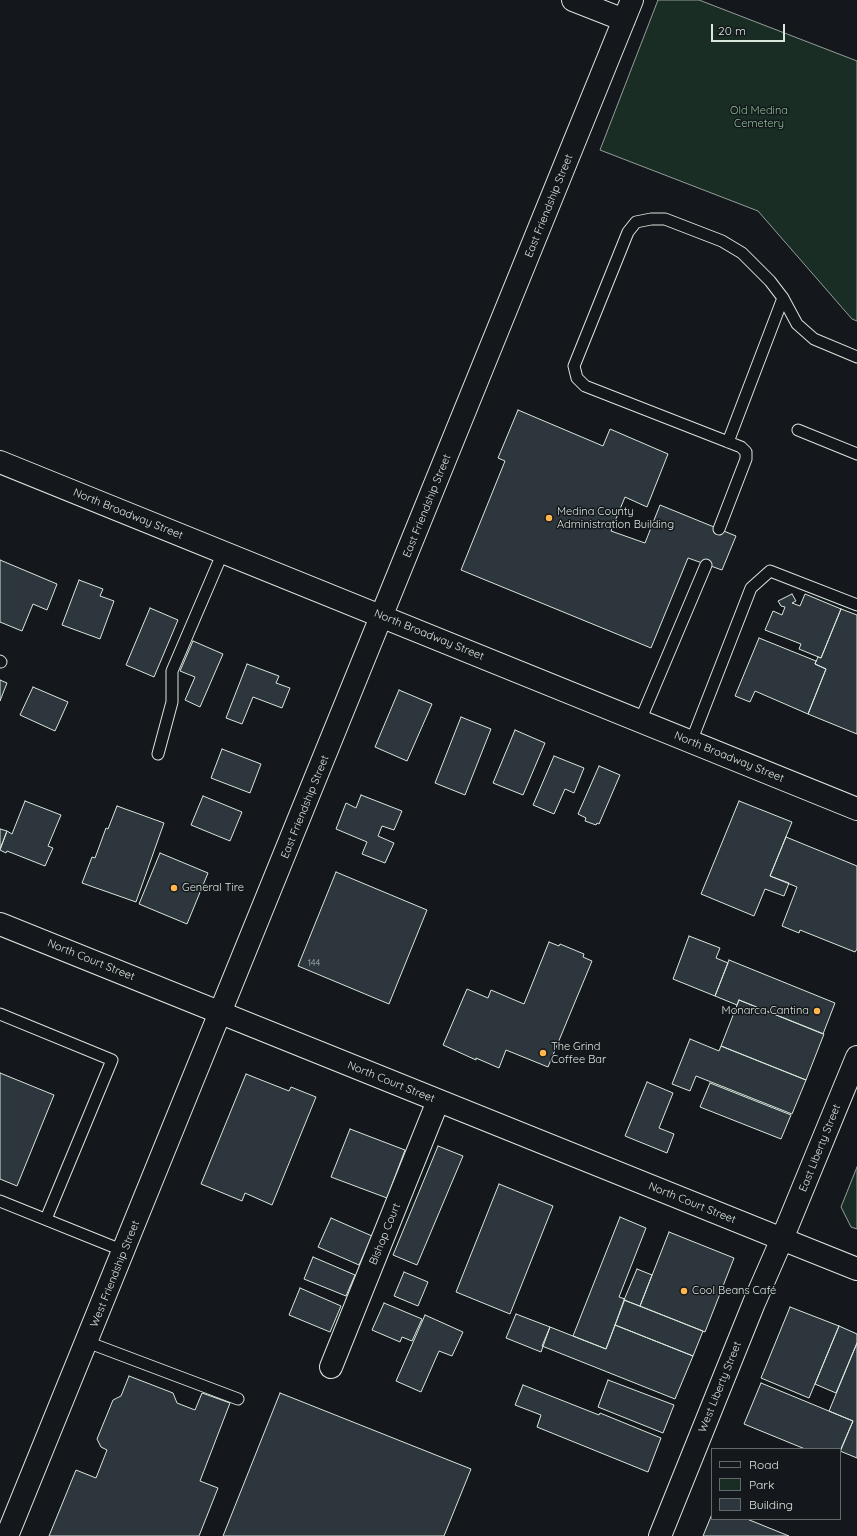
<!DOCTYPE html>
<meta charset="utf-8">
<style>
body{margin:0}
#map{position:relative;width:857px;height:1536px;overflow:hidden;background:#14181c;font-family:Quicksand,sans-serif}
canvas{display:block}
.legend{position:absolute;left:711px;top:1448px;width:130px;height:72px;box-sizing:border-box;background:#14181c;border:1px solid #626a69;margin:0;padding:5px 7px;list-style:none;font-size:12px;color:#d8e6dc}
.legend li{display:flex;align-items:center;gap:8px;height:20px}
.legend b{width:20px;border:1px solid #626a69}
.scale{position:absolute;left:711px;top:24px;width:74px;height:18px;box-sizing:border-box;border:2px solid #d8e6dc;border-top:0;padding-left:5px;font-size:12px;line-height:14px;white-space:nowrap;color:#d8e6dc;-webkit-text-stroke:3px #14181c;paint-order:stroke}
</style>
<div id="map">
<canvas width="857" height="1536"></canvas>
<ul class="legend">
<li><b style="height:5px;background:#14181c"></b>Road</li>
<li><b style="height:11px;background:#1a2d24"></b>Park</li>
<li><b style="height:11px;background:#2c363c"></b>Building</li>
</ul>
<div class="scale">20 m</div>
</div>
<script>
const ctx = document.querySelector('canvas').getContext('2d');
ctx.lineJoin = 'round';
function paint(path, color) { ctx.fillStyle = color; ctx.fill(path, 'evenodd'); }
const shape = rows => new Path2D(rows.map(r => 'M' + r).join(''));
function strokePath(path, color, width, dash) { ctx.strokeStyle = color; ctx.lineWidth = width; ctx.lineCap = dash ? 'butt' : 'round'; ctx.setLineDash(dash || []); ctx.stroke(path); }
function write(font, color, halo, rows, align = 'center') {
  ctx.font = font + ' Quicksand,sans-serif'; ctx.lineWidth = 3; ctx.setLineDash([]); ctx.textBaseline = 'middle'; ctx.strokeStyle = halo; ctx.fillStyle = color; for (const [text, x, y, turn = 0] of rows) {
    ctx.save(); ctx.translate(x, y); ctx.rotate((+turn || 0) * Math.PI / 180); ctx.textAlign = isNaN(turn) ? turn : align; if (halo) ctx.strokeText(text, 0, 0); ctx.fillText(text, 0, 0); ctx.restore();
  }
}
const green = shape([
 [658,0,699,0,857,61,857,321,852,319,758,211,600,150,658,0],
 [857,1167,857,1229,851,1227,841,1207,857,1167]
]);
paint(green, '#1a2d24');
strokePath(green, '#939e99', 1);
const building = shape([
 [518,410,603,446,610,429,668,454,647,507,625,497,611,531,645,543,660,505,736,536,722,570,688,558,651,648,461,570,505,461,498,458,518,410],
 [0,560,57,584,47,610,33,604,22,631,0,622,0,560],
 [79,580,103,589,100,596,114,601,100,639,62,625,79,580],
 [792,594,796,601,792,603,800,606,805,594,841,609,821,658,799,649,801,644,765,630,773,611,782,615,785,607,781,606,778,601,792,594],
 [150,608,178,620,154,677,126,665,150,608],
 [841,609,857,615,857,734,808,714,826,669,815,664,818,657,821,658,841,609],
 [759,638,816,661,815,664,826,669,808,714,755,691,750,702,735,696,759,638],
 [193,641,223,654,200,707,185,700,195,677,180,671,193,641],
 [247,664,279,676,276,683,290,688,282,708,253,697,242,724,226,718,247,664],
 [0,680,7,683,0,701,0,680],
 [33,687,68,702,55,731,20,715,33,687],
 [399,690,432,704,407,761,375,747,399,690],
 [461,717,491,729,465,795,435,783,461,717],
 [515,730,545,743,523,795,493,783,515,730],
 [222,749,261,764,250,793,211,778,222,749],
 [554,756,584,768,574,793,565,789,554,814,533,805,554,756],
 [599,766,620,775,599,824,597,823,596,825,585,821,586,818,578,814,599,766],
 [361,795,402,811,394,830,382,826,378,836,394,843,385,863,362,854,367,842,336,829,346,803,356,808,361,795],
 [203,796,242,812,230,841,191,825,203,796],
 [25,801,61,815,48,846,53,848,45,866,7,851,6,853,0,850,7,831,12,834,25,801],
 [739,801,792,822,770,876,789,883,784,896,765,889,754,916,701,894,739,801],
 [117,806,164,823,136,902,82,883,92,857,95,858,106,828,108,829,117,806],
 [0,829,7,831,0,849,0,829],
 [786,837,857,866,857,949,855,952,800,930,799,933,782,926,797,887,770,876,786,837],
 [160,853,208,873,187,924,139,904,160,853],
 [336,872,427,910,389,1004,298,966,336,872],
 [689,936,720,948,716,958,728,963,715,996,673,979,689,936],
 [549,942,559,946,560,944,584,954,583,957,592,961,548,1067,506,1050,499,1068,476,1058,476,1060,443,1045,467,989,488,998,491,990,524,1004,549,942],
 [729,960,835,1003,823,1034,739,1000,737,1005,715,996,729,960],
 [739,1000,824,1034,806,1080,721,1046,739,1000],
 [690,1039,719,1051,721,1046,806,1080,792,1114,696,1076,690,1091,672,1084,690,1039],
 [0,1073,54,1095,17,1186,0,1179,0,1073],
 [246,1074,289,1091,291,1087,316,1097,272,1205,245,1193,242,1201,201,1184,246,1074],
 [647,1082,673,1093,659,1128,674,1134,667,1153,625,1136,647,1082],
 [710,1083,791,1115,781,1139,700,1107,710,1083],
 [350,1129,405,1150,387,1198,331,1177,350,1129],
 [438,1146,463,1156,417,1265,393,1255,438,1146],
 [499,1184,553,1206,510,1314,456,1292,499,1184],
 [620,1217,646,1228,619,1297,625,1299,606,1349,573,1336,620,1217],
 [331,1218,372,1236,359,1265,318,1247,331,1218],
 [669,1232,734,1258,705,1332,640,1306,669,1232],
 [313,1257,355,1275,346,1296,304,1279,313,1257],
 [637,1269,652,1275,640,1306,624,1300,637,1269],
 [404,1272,428,1282,418,1306,394,1296,404,1272],
 [300,1288,341,1306,330,1332,289,1315,300,1288],
 [624,1300,703,1331,693,1356,615,1325,624,1300],
 [384,1303,422,1319,412,1341,402,1337,400,1342,372,1330,384,1303],
 [790,1307,839,1326,809,1398,761,1378,790,1307],
 [516,1314,550,1327,541,1352,506,1338,516,1314],
 [425,1315,463,1332,452,1356,439,1351,421,1392,396,1381,425,1315],
 [615,1325,693,1356,675,1399,542,1346,550,1327,606,1349,615,1325],
 [839,1326,857,1334,857,1343,836,1393,815,1384,839,1326],
 [857,1343,857,1458,840,1451,853,1421,829,1411,857,1343],
 [129,1376,173,1393,177,1403,195,1410,202,1393,230,1403,200,1481,218,1488,199,1536,49,1536,76,1470,96,1478,107,1450,101,1447,97,1439,113,1400,121,1396,129,1376],
 [608,1380,674,1405,663,1433,598,1407,608,1380],
 [761,1383,853,1421,840,1452,840,1449,805,1449,744,1424,761,1383],
 [523,1385,599,1415,600,1413,661,1438,648,1472,537,1427,541,1415,515,1405,523,1385],
 [280,1393,471,1469,444,1536,223,1536,280,1393],
 [712,1514,712,1519,747,1519,789,1536,703,1536,712,1514]
]);
paint(building, '#2c363c');
strokePath(building, '#d8e6dc', 1);
const service = shape([
 [798,430,857,454],
 [728,442,783,298],
 [719,529,746,459,746,452,741,447,585,386,577,378,574,366,628,232,636,222,651,219,665,219,722,241,742,253,770,281,783,298,797,324,814,339,857,357],
 [0,661,1,662],
 [640,721,706,565],
 [691,742,751,588,770,571,857,605],
 [158,754,172,702,172,671,223,552],
 [0,1014,112,1060,46,1219],
 [0,1201,124,1251],
 [87,1342,238,1399]
]);
const minor = shape([
 [573,0,624,20],
 [0,462,857,809],
 [331,1367,438,1101],
 [7,1536,632,0]
]);
const primary = shape([
 [0,924,782,1239]
]);
const trunk = shape([
 [782,1239,857,1269],
 [660,1536,754,1303,782,1239,857,1057]
]);
strokePath(service, '#d8e6dc', 13);
strokePath(minor, '#d8e6dc', 24);
strokePath(primary, '#d8e6dc', 24);
strokePath(trunk, '#d8e6dc', 24);
strokePath(service, '#14181c', 11);
strokePath(minor, '#14181c', 22);
strokePath(primary, '#14181c', 22);
strokePath(trunk, '#14181c', 22);
for (const [x, y, r, color] of [
 [549,518,4,"#ffb74d"],
 [174,888,4,"#ffb74d"],
 [817,1011,4,"#ffb74d"],
 [543,1053,4,"#ffb74d"],
 [684,1291,4,"#ffb74d"]
]) { const dot = new Path2D(); dot.arc(x, y, r, 0, 2 * Math.PI); ctx.fillStyle = color; ctx.fill(dot); strokePath(dot, '#14181c', 1.5); }
write('9px', '#adbab4', null, [
 ["144",314,963]
]);
write('11px', '#8ac095', '#14181c', [
 ["Old Medina",759,111],
 ["Cemetery",759,124]
]);
write('11px', '#d8e6dc', '#14181c', [
 ["East Friendship Street",549,206,-68],
 ["East Friendship Street",427,506,-68],
 ["North Broadway Street",128,514,22],
 ["North Broadway Street",429,635,22],
 ["North Broadway Street",729,757,22],
 ["East Friendship Street",305,807,-68],
 ["North Court Street",91,960,22],
 ["North Court Street",391,1082,22],
 ["East Liberty Street",820,1148,-68],
 ["North Court Street",692,1203,22],
 ["Bishop Court",385,1234,-68],
 ["West Friendship Street",115,1274,-68],
 ["West Liberty Street",720,1387,-68]
]);
write('11px', '#d8e6dc', '#14181c', [
 ["Medina County",557,512],
 ["Administration Building",557,525],
 ["General Tire",182,888],
 ["Monarca Cantina",809,1011,"right"],
 ["The Grind",551,1047],
 ["Coffee Bar",551,1060],
 ["Cool Beans Café",692,1291]
], 'left');
</script>
